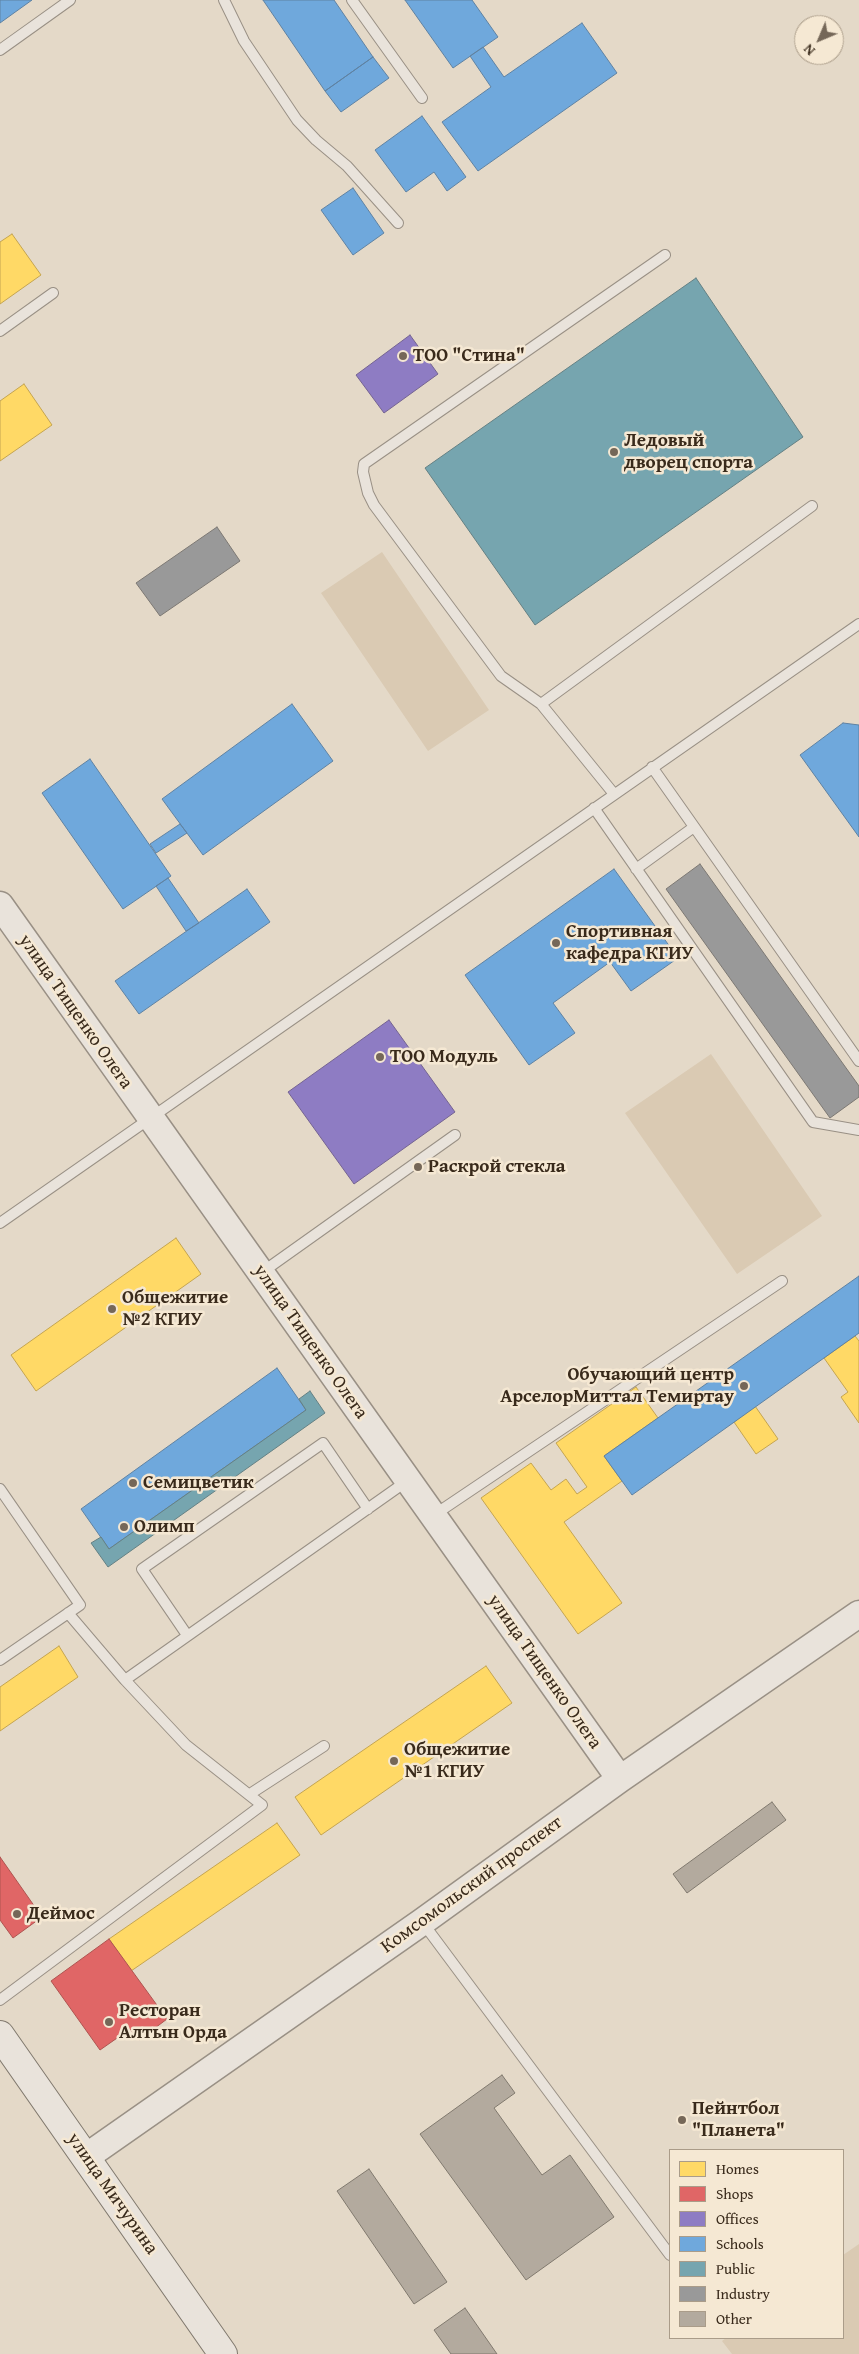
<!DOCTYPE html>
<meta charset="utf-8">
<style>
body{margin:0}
#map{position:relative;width:859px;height:2354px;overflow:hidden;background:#e4d9c8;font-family:"Gentium Book Plus",serif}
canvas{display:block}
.legend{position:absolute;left:669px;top:2149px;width:175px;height:190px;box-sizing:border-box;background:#f5e8d3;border:1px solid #aa9c89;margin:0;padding:6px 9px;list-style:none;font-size:15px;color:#392a1b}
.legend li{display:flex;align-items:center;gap:10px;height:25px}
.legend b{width:25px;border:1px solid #aa9c89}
.north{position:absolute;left:794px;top:15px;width:50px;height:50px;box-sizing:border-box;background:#f5e8d3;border:1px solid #aa9c89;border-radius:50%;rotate:225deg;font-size:14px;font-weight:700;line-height:20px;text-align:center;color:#392a1b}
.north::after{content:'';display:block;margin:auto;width:18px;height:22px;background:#756758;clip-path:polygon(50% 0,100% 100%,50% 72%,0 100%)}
</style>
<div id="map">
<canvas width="859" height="2354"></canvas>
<ul class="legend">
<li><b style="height:14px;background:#ffd966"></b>Homes</li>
<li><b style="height:14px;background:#e06666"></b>Shops</li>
<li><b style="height:14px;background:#8e7cc3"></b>Offices</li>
<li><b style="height:14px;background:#6fa8dc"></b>Schools</li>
<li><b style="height:14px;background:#76a5af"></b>Public</li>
<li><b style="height:14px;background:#999"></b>Industry</li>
<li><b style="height:14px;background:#b3aa9e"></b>Other</li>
</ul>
<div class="north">N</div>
</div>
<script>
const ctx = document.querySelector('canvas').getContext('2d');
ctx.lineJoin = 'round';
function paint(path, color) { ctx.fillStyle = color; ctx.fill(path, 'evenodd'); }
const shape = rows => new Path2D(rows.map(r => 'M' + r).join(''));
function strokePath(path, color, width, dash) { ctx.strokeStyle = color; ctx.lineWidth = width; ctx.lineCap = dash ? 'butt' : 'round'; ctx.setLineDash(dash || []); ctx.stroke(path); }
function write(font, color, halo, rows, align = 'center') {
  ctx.font = font + ' "Gentium Book Plus",serif'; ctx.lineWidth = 5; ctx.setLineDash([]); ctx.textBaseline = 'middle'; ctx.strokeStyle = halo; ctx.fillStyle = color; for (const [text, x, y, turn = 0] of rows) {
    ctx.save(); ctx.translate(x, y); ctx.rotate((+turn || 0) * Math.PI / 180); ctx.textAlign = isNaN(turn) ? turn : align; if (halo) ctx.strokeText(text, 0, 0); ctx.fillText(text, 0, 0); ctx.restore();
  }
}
paint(shape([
 [382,552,489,710,428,751,321,593],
 [711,1054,822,1216,737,1274,625,1113],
 [859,2244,859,2354,732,2354,722,2341,726,2338,843,2338,843,2255]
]), '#dacab3');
const homes = shape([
 [12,234,41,275,0,304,0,242,12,234],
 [24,384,52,425,0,461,0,401,24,384],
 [176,1238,201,1274,36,1391,11,1355,176,1238],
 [855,1336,859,1341,859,1423,841,1397,848,1392,824,1358,855,1336],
 [636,1387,658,1418,604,1456,622,1481,564,1522,622,1603,578,1634,481,1498,531,1463,551,1490,566,1479,577,1494,587,1487,556,1443,636,1387],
 [755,1406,778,1439,756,1454,734,1422,755,1406],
 [59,1646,78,1677,0,1731,0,1687,59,1646],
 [486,1666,512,1703,321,1835,295,1797,486,1666],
 [277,1823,300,1855,131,1971,109,1939,277,1823]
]);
paint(homes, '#ffd966');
strokePath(homes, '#c4a450', 1);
const shops = shape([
 [0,1857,42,1917,13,1938,0,1920,0,1857],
 [109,1939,167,2019,139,2040,130,2029,100,2050,51,1981,109,1939]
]);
paint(shops, '#e06666');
strokePath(shops, '#ae5450', 1);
const offices = shape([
 [410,335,438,374,384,413,356,375,410,335],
 [389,1020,455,1112,354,1184,288,1092,389,1020]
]);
paint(offices, '#8e7cc3');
strokePath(offices, '#746391', 1);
const schools = shape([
 [0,0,32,0,0,23,0,0],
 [263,0,334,0,373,57,325,91,263,0],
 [405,0,472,0,498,37,453,68,405,0],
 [582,23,617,73,478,171,442,122,491,87,470,56,483,47,504,77,582,23],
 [373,57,389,78,341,112,325,91,373,57],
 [422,116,466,177,447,191,434,172,406,192,375,150,422,116],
 [353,188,384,233,353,255,321,210,353,188],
 [292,704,333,761,203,855,162,799,292,704],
 [843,723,859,725,859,837,800,755,843,723],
 [90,759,171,876,123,909,42,793,90,759],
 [180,824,187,833,156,853,150,844,180,824],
 [614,869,678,958,631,991,610,962,553,1003,575,1033,529,1065,465,975,614,869],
 [168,878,199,923,186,931,156,886,168,878],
 [247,889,270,922,139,1014,115,981,247,889],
 [859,1276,859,1333,632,1495,604,1456,859,1276],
 [277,1368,306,1410,109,1549,81,1509,277,1368]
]);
paint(schools, '#6fa8dc');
strokePath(schools, '#5f82a2', 1);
const public = shape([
 [696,278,803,437,535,625,425,468,696,278],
 [310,1391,325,1413,108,1567,91,1543,101,1537,109,1549,306,1410,299,1399,310,1391]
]);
paint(public, '#76a5af');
strokePath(public, '#648083', 1);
const industry = shape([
 [217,527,240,561,160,616,136,583,217,527],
 [700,864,859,1086,859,1097,830,1118,666,889,700,864]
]);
paint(industry, '#999');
strokePath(industry, '#7c7873', 1);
const building = shape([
 [772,1802,786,1820,687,1893,673,1874,772,1802],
 [502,2075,515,2093,494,2108,542,2175,570,2155,614,2217,526,2280,420,2134,502,2075],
 [369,2169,447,2282,414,2304,337,2191,369,2169],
 [465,2308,497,2354,451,2354,434,2330,465,2308]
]);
paint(building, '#b3aa9e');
strokePath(building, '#80796e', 1);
const service = shape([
 [224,0,244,41,297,120,316,140,347,166,398,223],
 [352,0,422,98],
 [0,50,70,0],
 [0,331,53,293],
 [541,704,812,506],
 [652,767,859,1061],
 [614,794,541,704,501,676,374,505,368,493,363,472,364,464,665,255],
 [594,808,813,1122,859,1130],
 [636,869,694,827],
 [0,1223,859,624],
 [261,1273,455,1135],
 [0,1489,80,1605,0,1660],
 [434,1515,782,1281],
 [187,1635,142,1569,323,1443,368,1509],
 [125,1680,407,1481],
 [250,1794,324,1746],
 [423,1923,670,2255],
 [0,2000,262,1805,186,1745,125,1680,68,1613]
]);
const tertiary = shape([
 [0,905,620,1779],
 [86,2157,422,1922,620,1779,859,1614]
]);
const secondary = shape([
 [0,2035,223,2354]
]);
strokePath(service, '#999085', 12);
strokePath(tertiary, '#999085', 29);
strokePath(secondary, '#80796e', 30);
strokePath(service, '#e9e3db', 10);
strokePath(tertiary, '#e9e3db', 26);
strokePath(secondary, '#e9e3db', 28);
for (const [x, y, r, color] of [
 [403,356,5,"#756758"],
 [614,452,5,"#756758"],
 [556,943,5,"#756758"],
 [380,1057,5,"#756758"],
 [418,1167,5,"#756758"],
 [112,1309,5,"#756758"],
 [744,1386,5,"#756758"],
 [133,1483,5,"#756758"],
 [124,1527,5,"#756758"],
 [394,1761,5,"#756758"],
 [17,1914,5,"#756758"],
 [109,2022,5,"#756758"],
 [682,2120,5,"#756758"]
]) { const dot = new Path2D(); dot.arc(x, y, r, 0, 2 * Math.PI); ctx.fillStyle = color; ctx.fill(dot); strokePath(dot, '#f5e8d3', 2); }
write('bold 19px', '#392a1b', '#f5e8d3', [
 ["ТОО \"Стина\"",413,356],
 ["Ледовый",624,441],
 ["дворец спорта",624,463],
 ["Спортивная",566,932],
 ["кафедра КГИУ",566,954],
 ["ТОО Модуль",390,1057],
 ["Раскрой стекла",428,1167],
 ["Общежитие",122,1298],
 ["№2 КГИУ",122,1320],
 ["Обучающий центр",734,1375,"right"],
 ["АрселорМиттал Темиртау",734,1397,"right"],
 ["Семицветик",143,1483],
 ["Олимп",134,1527],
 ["Общежитие",404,1750],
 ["№1 КГИУ",404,1772],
 ["Деймос",27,1914],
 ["Ресторан",119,2011],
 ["Алтын Орда",119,2033],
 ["Пейнтбол",692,2109],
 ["\"Планета\"",692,2131]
], 'left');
write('19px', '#392a1b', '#f5e8d3', [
 ["улица Тищенко Олега",75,1012,55],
 ["улица Тищенко Олега",310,1342,55],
 ["улица Тищенко Олега",544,1672,55],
 ["Комсомольский проспект",472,1885,-36],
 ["улица Мичурина",112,2194,55]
]);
</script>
